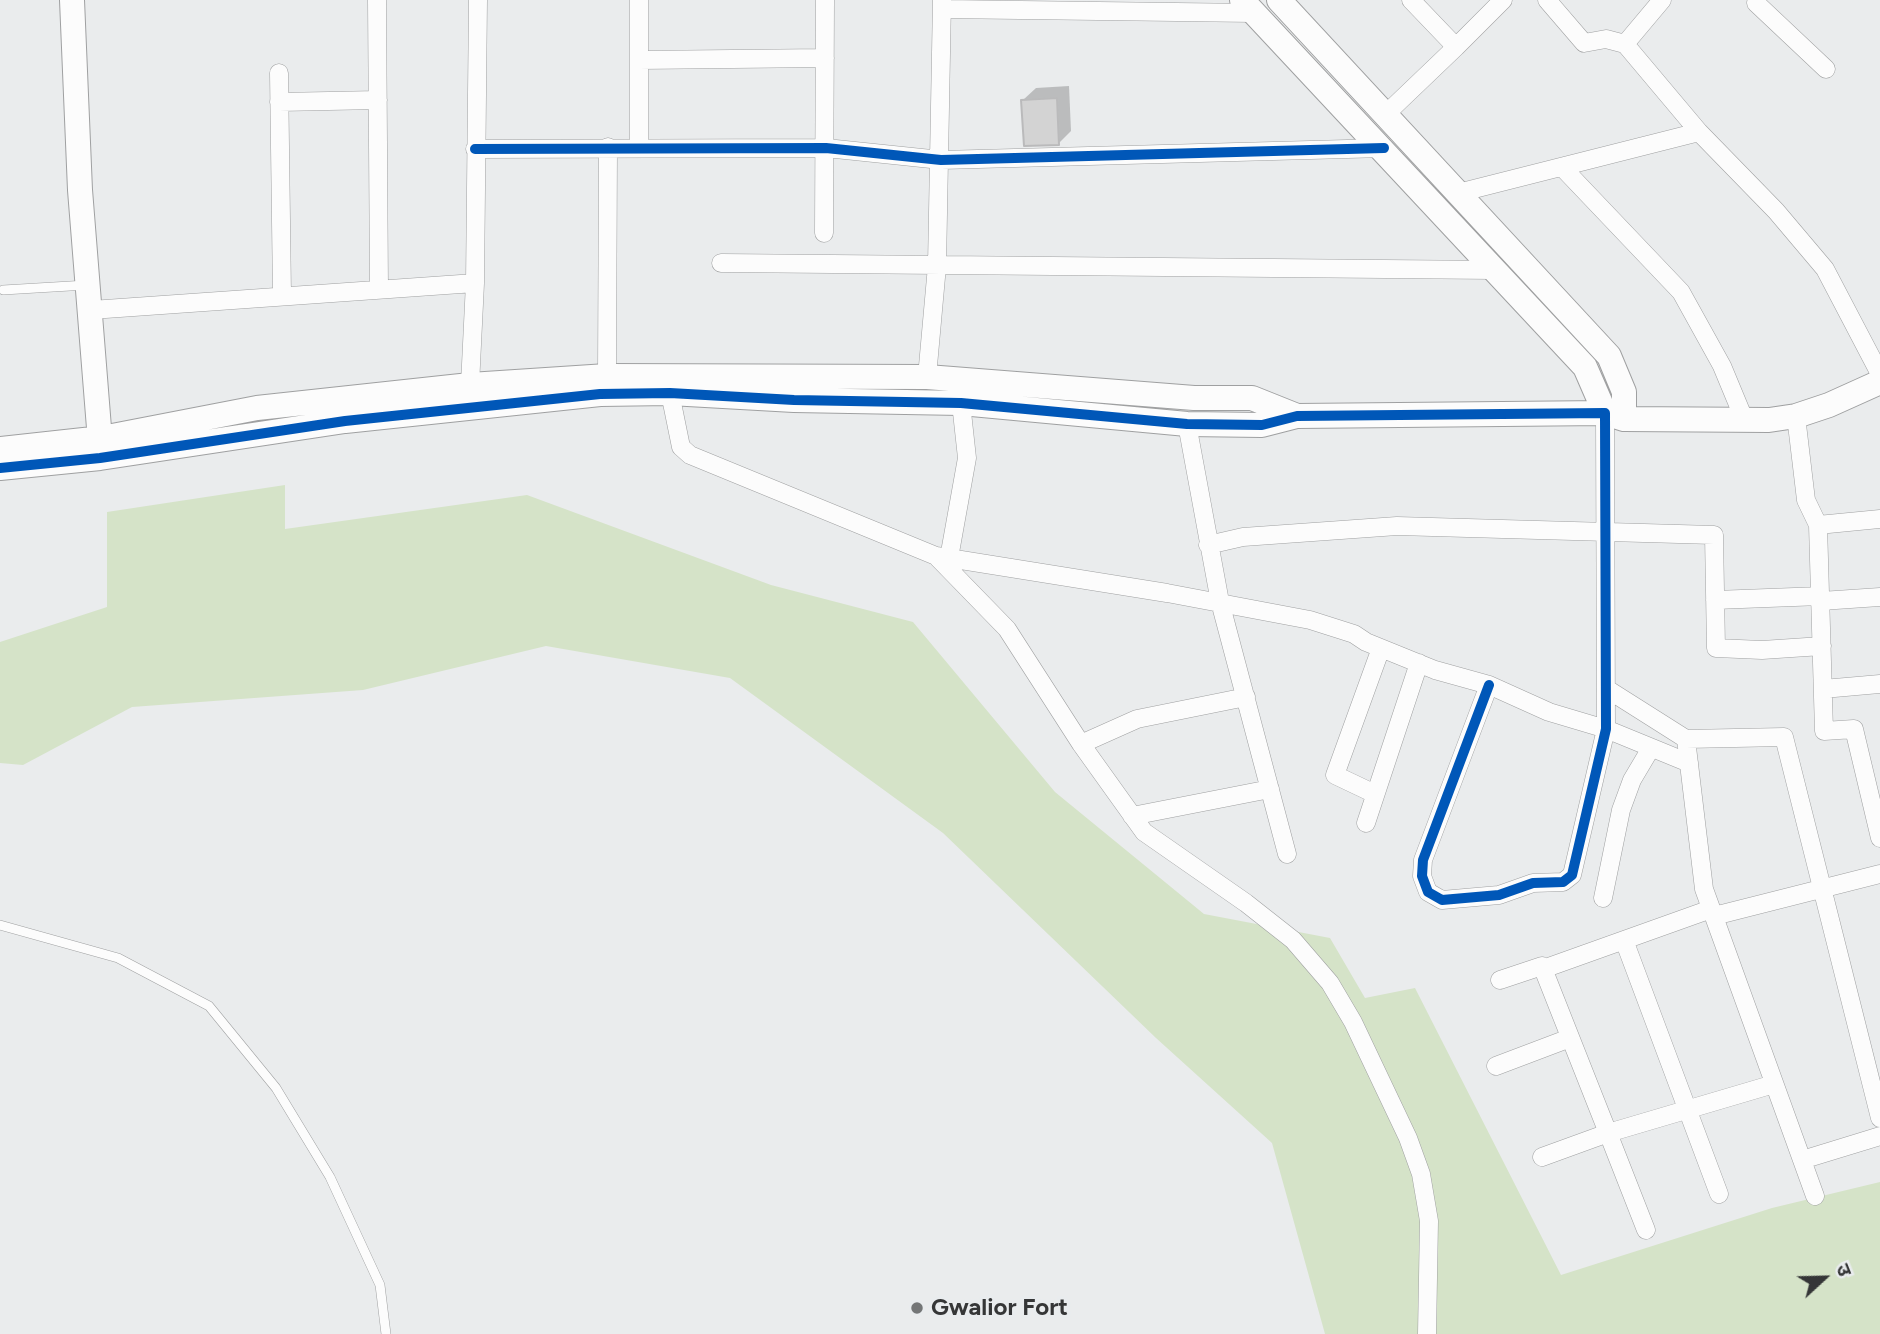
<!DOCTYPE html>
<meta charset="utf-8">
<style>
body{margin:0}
#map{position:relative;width:1880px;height:1334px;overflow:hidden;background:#eaeced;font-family:Figtree,"Noto Sans Devanagari",sans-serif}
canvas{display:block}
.north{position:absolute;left:1789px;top:1243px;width:70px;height:70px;-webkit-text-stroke:5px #e9ecee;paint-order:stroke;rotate:68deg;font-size:19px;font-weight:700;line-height:28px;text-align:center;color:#353637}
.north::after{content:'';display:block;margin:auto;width:24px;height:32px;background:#353637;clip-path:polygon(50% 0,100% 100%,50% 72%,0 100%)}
</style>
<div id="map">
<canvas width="1880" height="1334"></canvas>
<div class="north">उ</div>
</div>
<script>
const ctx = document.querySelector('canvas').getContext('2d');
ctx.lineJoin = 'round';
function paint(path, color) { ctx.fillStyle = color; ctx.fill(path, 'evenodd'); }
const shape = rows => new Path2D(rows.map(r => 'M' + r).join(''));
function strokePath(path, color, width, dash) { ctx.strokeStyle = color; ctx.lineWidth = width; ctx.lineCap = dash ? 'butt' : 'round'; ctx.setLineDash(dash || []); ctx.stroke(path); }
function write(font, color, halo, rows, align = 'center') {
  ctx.font = font + ' Figtree,sans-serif'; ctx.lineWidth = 7; ctx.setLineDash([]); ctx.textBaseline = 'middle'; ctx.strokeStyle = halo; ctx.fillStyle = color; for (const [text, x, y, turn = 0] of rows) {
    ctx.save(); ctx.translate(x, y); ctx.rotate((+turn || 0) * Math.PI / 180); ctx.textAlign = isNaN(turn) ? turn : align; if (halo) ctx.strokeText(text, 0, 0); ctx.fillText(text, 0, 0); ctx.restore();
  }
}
paint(shape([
 [285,485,285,529,527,495,771,585,913,622,1055,792,1204,914,1330,938,1365,998,1415,988,1561,1275,1772,1208,1880,1182,1880,1334,1325,1334,1272,1143,1156,1038,943,833,730,678,546,646,363,690,132,707,23,765,0,763,0,642,107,607,107,512]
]), '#d5e3c8');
paint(shape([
 [1069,86,1071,131,1058,144,1023,100,1036,88]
]), '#0003');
const building = shape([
 [1057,98,1059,145,1024,146,1021,100,1057,98]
]);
paint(building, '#d3d3d3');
strokePath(building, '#bababb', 2);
const lane = shape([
 [3,290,87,285],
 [0,925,118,958,209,1006,276,1088,330,1177,380,1285,386,1334]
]);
const street = shape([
 [377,0,379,288],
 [639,0,639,148],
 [1547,0,1584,43,1606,39,1625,44],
 [1662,0,1625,44,1699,132,1776,211,1825,269,1880,374],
 [1756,3,1826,69],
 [942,9,1254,13],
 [1456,47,1503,0],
 [639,60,825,58],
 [279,73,282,295],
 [279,102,378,100],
 [1387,113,1456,47,1411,0],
 [475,149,826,148,941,160,1384,148],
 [1562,167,1681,292,1722,366,1744,419],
 [1458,193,1699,132],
 [824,233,825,0],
 [721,263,1495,270],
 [91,310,475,283],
 [607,376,608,147],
 [927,377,937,266,942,0],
 [470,385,475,283,478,0],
 [670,393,681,447,690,455,936,556,1167,593,1310,620,1354,634,1366,642,1435,670,1489,685,1549,712,1606,729,1689,763],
 [1796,416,1806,500,1818,525,1824,731,1854,729,1880,838],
 [1187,424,1220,602,1287,854],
 [1818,525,1880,519],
 [1208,545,1243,537,1397,526,1714,535,1716,648,1762,650,1822,646],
 [936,556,1007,629,1081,744,1137,719,1246,697],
 [949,558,967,458,961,403],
 [1715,600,1821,596],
 [1821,601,1880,597],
 [1489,685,1423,860,1422,876,1428,892,1442,900,1499,895,1533,883,1563,882,1572,875,1606,729,1605,413],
 [1607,689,1686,739,1704,889,1815,1196],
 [1823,689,1880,684],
 [1686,739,1784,737,1880,1118],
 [1081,744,1144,832,1246,903,1293,940,1330,983,1353,1022,1408,1138,1421,1174,1429,1221,1427,1334],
 [1375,794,1335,775,1381,648],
 [1132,816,1270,789],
 [1366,823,1419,663],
 [1603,898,1621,810,1632,780,1651,748],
 [1714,916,1880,874],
 [1624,940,1719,1194],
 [1543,969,1711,909],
 [1500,980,1542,966,1608,1133,1774,1084],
 [1496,1066,1570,1038],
 [1542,1157,1608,1133,1646,1230],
 [1802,1160,1880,1136]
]);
const secondary = shape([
 [72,0,80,190,101,453],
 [1242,0,1585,367,1605,413],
 [1279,0,1609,356,1624,392,1624,419],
 [0,449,102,438,257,408,470,385,607,376,927,377,1194,398,1252,398,1297,416],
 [0,468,100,458,345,421,600,394,670,393,794,400,961,403,1187,424,1262,425,1297,416,1605,413,1624,419,1769,420,1796,416,1829,405,1880,382]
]);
strokePath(lane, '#9fa0a1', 10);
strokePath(street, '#9fa0a1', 19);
strokePath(secondary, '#9fa0a1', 26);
strokePath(lane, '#fcfcfc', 9);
strokePath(street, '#fcfcfc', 18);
strokePath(secondary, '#fcfcfc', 24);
strokePath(shape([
 [475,149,826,148,941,160,1384,148],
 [0,468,100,458,345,421,600,394,670,393,794,400,961,403,1187,424,1262,425,1297,416,1605,413,1606,729,1572,875,1563,882,1533,883,1499,895,1442,900,1428,892,1422,876,1423,860,1489,685]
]), '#0057b8', 10);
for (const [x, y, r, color] of [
 [917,1308,7,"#747677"]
]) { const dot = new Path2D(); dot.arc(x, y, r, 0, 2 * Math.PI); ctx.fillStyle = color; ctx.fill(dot); strokePath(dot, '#e9ecee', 2.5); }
write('bold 24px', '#353637', '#e9ecee', [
 ["Gwalior Fort",931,1308]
], 'left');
</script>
